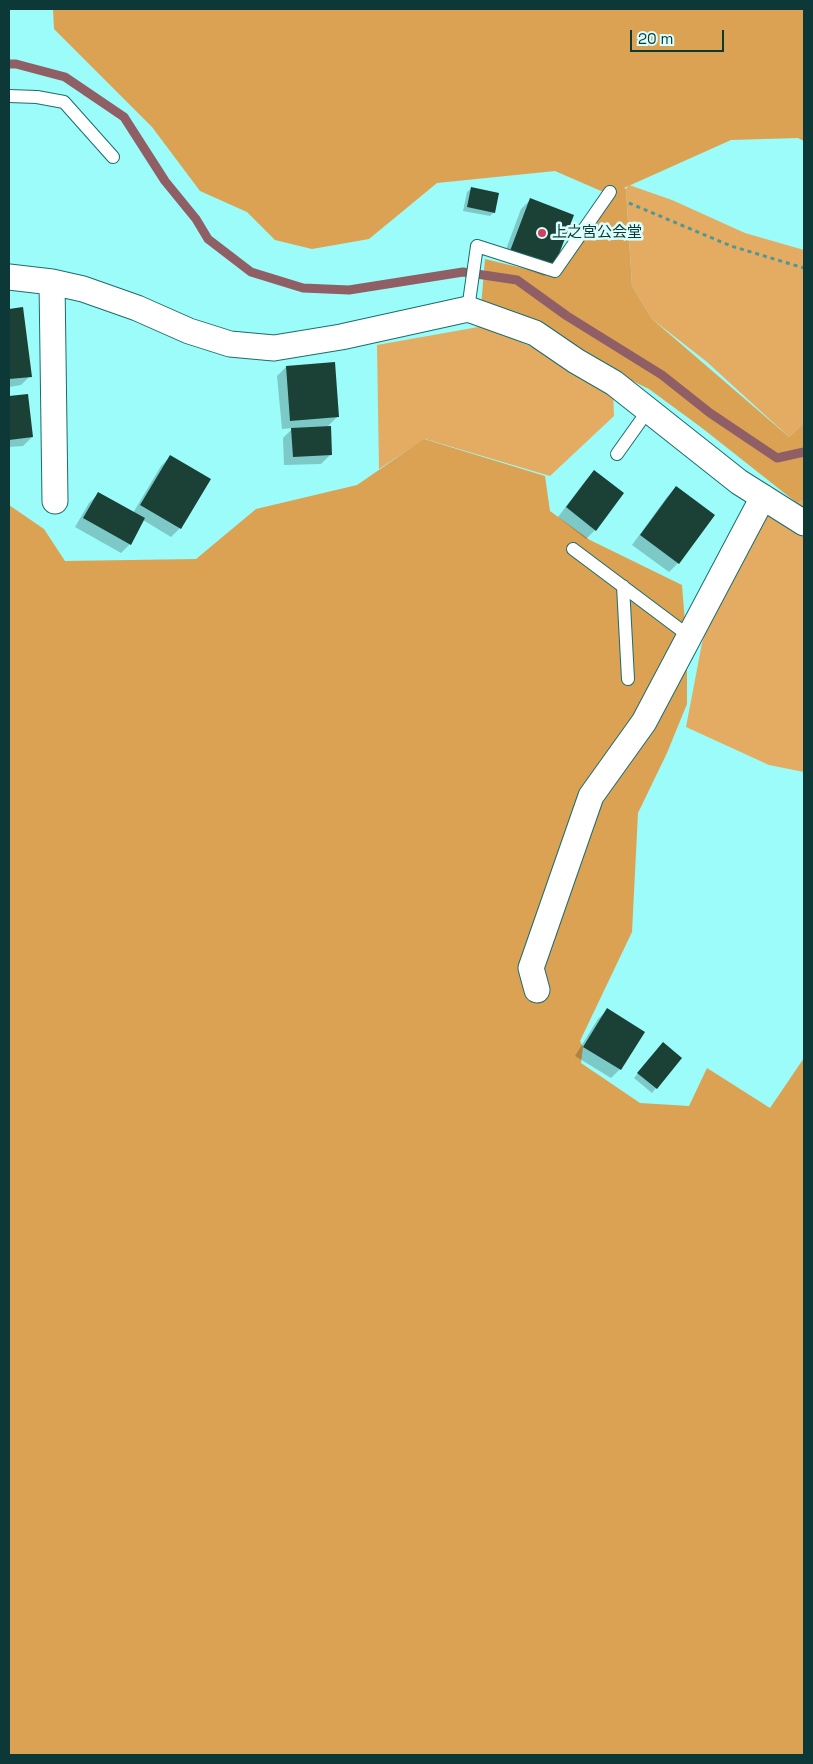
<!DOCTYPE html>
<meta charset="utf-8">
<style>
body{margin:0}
#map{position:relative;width:813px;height:1764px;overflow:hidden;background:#9bfcf9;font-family:"Space Grotesk",sans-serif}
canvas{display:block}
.frame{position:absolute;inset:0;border:10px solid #0c3837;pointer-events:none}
.scale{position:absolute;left:630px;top:30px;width:94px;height:22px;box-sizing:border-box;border:2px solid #0c3837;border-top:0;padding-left:6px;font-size:15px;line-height:18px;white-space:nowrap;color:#0c3837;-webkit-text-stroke:4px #dafefc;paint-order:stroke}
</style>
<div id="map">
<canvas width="813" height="1764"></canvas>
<div class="frame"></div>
<div class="scale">20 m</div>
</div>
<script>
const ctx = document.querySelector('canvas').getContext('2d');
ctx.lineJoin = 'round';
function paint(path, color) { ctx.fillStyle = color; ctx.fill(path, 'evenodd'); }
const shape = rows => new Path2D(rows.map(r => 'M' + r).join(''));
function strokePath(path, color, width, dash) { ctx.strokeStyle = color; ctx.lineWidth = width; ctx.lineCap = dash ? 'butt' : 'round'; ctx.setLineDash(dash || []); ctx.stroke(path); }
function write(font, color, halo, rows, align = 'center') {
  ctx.font = font + ' "Space Grotesk","Noto Sans JP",sans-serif'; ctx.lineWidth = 5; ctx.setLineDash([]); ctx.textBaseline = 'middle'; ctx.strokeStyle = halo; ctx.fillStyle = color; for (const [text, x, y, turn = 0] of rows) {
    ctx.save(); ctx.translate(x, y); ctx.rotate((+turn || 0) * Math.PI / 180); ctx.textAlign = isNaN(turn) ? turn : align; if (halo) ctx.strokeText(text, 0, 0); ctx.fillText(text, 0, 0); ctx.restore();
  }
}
paint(shape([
 [629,185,672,200,745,233,804,250,804,423,789,437,707,362,652,319,632,286,626,189],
 [484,326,546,353,613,390,614,416,550,476,425,439,379,469,377,345],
 [804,500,804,772,769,765,686,727,702,643,732,556,768,515,793,528,797,503]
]), '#e3ac62');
paint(shape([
 [53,9,804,9,804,141,798,138,731,140,624,188,626,189,632,286,652,319,789,437,804,423,804,500,797,503,702,428,649,389,481,307,485,259,551,275,608,194,555,171,437,183,369,239,312,249,275,240,247,212,200,191,152,127,54,29],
 [424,439,545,476,550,511,590,540,682,585,687,648,687,704,667,753,638,813,632,932,580,1041,583,1047,581,1063,640,1103,689,1106,707,1068,770,1108,804,1058,804,1755,9,1755,9,505,44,529,65,561,196,559,256,509,357,485]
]), '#dba254');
paint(shape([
 [472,188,494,212,490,216,463,211,467,192],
 [530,200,553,267,544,276,502,260,521,209],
 [22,308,30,376,21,385,9,387,9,310],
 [286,367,338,416,326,428,330,455,321,464,284,465,283,438,293,428,282,429,277,376],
 [27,395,32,437,23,446,9,447,9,397],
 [170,457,180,528,171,537,143,520,130,544,121,553,75,527,89,503,98,494,133,513,161,466],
 [595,472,623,494,595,530,586,539,558,517,586,480],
 [676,488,714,515,678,563,669,572,632,545,667,497],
 [607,1010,620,1069,611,1078,575,1056,598,1019],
 [659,1048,680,1058,652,1093,634,1078]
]), '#0003');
strokePath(shape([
 [9,64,16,64,65,77,124,117,165,181,196,219,208,239,251,272,303,288,349,290,463,272,517,280,567,316,662,375,710,413,777,458,804,452]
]), '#905e65', 9);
paint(shape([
 [471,187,499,193,495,213,467,207],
 [530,198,574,215,554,267,510,251],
 [23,307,32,377,9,379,9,309],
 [335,362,339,417,290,421,286,366],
 [28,394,33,437,9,440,9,396],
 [331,426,332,455,293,457,291,428],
 [170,455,211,479,181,529,140,505],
 [594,470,624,493,596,531,566,507],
 [676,486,715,515,679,564,640,535],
 [98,492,145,518,131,545,83,518],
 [607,1008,645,1032,621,1070,583,1047],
 [663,1042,682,1058,657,1089,637,1073]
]), '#1b4036');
const service = shape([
 [9,96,37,97,64,102,113,157],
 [468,309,477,246,555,271,610,192],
 [617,454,649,409],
 [573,549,689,636],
 [623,586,628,679]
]);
const minor = shape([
 [9,277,52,282,83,289,137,308,189,331,230,344,274,348,341,337,468,309,535,333,576,361,614,383,739,482,804,523],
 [52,282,55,501],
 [537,990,531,968,591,796,644,722,763,497]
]);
strokePath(service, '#1e6c6b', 14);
strokePath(minor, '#1e6c6b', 27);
strokePath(shape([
 [629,203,731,246,804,268]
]), '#519795', 3, [4, 4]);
strokePath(service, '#fff', 12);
strokePath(minor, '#fff', 25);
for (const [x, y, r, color] of [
 [542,233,5,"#d1415e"]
]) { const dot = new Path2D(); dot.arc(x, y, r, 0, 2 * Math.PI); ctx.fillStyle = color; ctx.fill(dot); strokePath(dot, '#dafefc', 2); }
write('15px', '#0c3837', '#dafefc', [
 ["上之宮公会堂",552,233]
], 'left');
</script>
